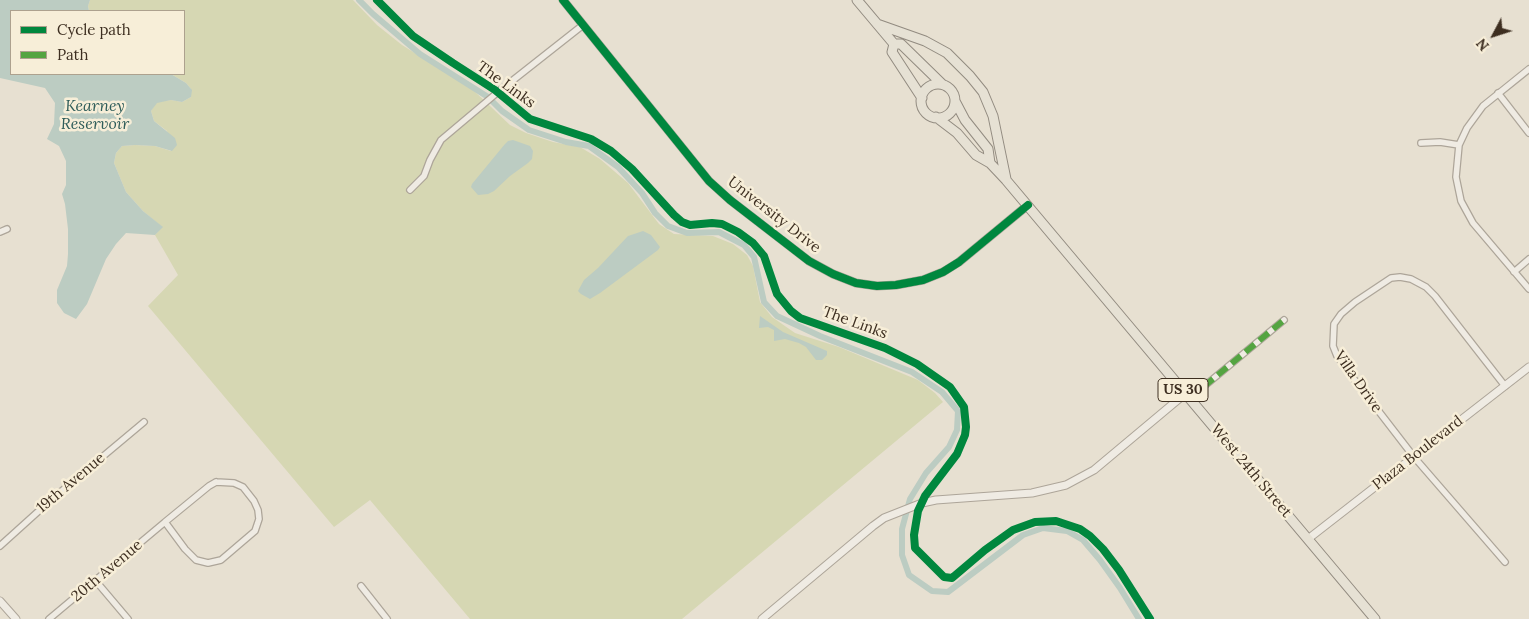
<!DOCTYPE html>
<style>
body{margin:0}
#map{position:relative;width:1529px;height:619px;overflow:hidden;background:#e7e0d1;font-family:Lora,serif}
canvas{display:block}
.legend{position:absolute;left:10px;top:10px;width:175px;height:65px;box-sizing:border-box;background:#f7eed8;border:1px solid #ada18e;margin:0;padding:6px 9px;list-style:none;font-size:15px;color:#3d2e20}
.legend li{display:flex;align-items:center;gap:10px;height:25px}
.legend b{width:25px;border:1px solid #ada18e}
.north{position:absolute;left:1469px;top:10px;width:50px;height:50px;-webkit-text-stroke:4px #f7eed8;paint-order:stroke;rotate:230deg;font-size:14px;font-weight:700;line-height:20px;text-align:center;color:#3d2e20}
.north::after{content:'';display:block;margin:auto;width:18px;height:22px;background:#3d2e20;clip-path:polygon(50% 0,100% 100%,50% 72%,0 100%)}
</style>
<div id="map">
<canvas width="1529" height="619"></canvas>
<ul class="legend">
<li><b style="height:6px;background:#00873e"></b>Cycle path</li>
<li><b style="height:6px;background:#54a441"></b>Path</li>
</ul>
<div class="north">N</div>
</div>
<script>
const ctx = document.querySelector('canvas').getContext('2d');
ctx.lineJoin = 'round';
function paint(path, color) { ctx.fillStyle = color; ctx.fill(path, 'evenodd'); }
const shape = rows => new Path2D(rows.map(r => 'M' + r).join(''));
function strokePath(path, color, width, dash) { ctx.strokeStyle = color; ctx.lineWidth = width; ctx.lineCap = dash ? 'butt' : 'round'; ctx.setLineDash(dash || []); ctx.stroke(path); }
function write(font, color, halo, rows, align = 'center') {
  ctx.font = font + ' Lora,serif'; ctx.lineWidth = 5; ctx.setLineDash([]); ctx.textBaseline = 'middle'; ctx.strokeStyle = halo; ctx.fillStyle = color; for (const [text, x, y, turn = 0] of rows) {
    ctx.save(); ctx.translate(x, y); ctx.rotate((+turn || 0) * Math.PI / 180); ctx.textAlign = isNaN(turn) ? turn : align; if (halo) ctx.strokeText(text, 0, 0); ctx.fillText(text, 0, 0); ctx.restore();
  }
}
paint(shape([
 [90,0,353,0,377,25,402,45,471,88,510,125,526,133,553,142,580,147,600,159,628,183,659,224,674,234,713,236,733,244,747,255,753,266,760,302,772,317,795,333,839,347,918,380,935,393,943,402,682,619,470,619,370,500,334,527,148,306,178,275,155,235,162,227,143,211,126,192,114,163,116,153,122,146,135,145,155,146,171,151,167,131,154,121,151,111,156,102,171,100,182,102,191,97,191,89,186,83,171,74,184,74,184,11,89,11,88,6]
]), '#d6d7b3');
paint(shape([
 [0,0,90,0,88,6,89,11,11,11,11,74,171,74,186,83,192,90,191,97,182,102,171,100,157,103,151,111,154,121,175,138,177,145,172,151,155,146,135,145,122,146,116,153,114,163,126,192,143,211,163,227,155,235,126,233,116,244,106,259,87,304,76,319,64,313,57,303,57,290,67,266,68,254,68,229,65,204,62,194,66,185,66,161,59,146,47,139,54,124,55,103,45,88,0,78],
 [513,140,530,146,533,151,532,159,528,163,510,176,494,191,488,194,478,195,471,187,472,184,505,144,508,141],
 [643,231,651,235,660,247,658,250,600,293,590,299,581,294,578,291,584,280,598,268,628,236],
 [760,316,783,332,827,351,827,355,822,360,816,360,806,347,799,343,785,339,774,341,774,330,768,327,759,328]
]), '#bcccc2');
strokePath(shape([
 [359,0,373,14,420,54,488,97,502,111,529,130,566,142,589,146,618,167,642,193,655,213,668,226,687,233,719,232,744,245,754,257,764,302,777,316,820,336,912,372,942,392,958,411,957,430,949,447,926,473,910,499,902,529,902,555,909,575,932,591,948,592,1023,535,1043,528,1067,531,1083,540,1100,560,1120,588,1139,619]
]), '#bcccc2', 6);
const minor = shape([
 [1529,69,1483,106,1467,128,1459,145,1456,177,1461,201,1473,223,1529,289],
 [1498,93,1529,133],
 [1421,143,1440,142,1459,145],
 [410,190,424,176,430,160,441,140,498,92,583,25],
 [0,232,7,229],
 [1514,272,1529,259],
 [1190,398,1284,320],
 [216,482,234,483,243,487,254,501,258,510,259,519,255,531,221,560,208,563,196,560,185,549,165,522,209,486,216,482],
 [0,546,52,499,144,422],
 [1505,562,1414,457,1350,374,1337,356,1333,346,1334,324,1341,314,1355,302,1391,278,1400,277,1411,279,1426,287,1435,296,1505,386],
 [95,580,128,619],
 [361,586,387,619],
 [49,619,165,522]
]);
const tertiary = shape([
 [563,0,709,181,730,200,809,261,833,274,856,283,877,286,896,285,923,280,943,272,959,262,1028,205],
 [1308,539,1529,367],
 [0,601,16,619],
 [762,619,873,526,884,518,922,503,936,500,1032,493,1066,485,1094,470,1186,393]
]);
const primary = shape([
 [857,0,894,44,901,44,942,84],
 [877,24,925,41,947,53,970,76,983,92,993,116,1006,179],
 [894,44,892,52,922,98],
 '921 101a17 17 0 1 1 34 0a17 17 0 1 1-34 0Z',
 [955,101,965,120,988,149,990,163],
 [936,117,957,133,976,155,990,163,1006,180,1375,619]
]);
strokePath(minor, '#ada599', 8);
strokePath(tertiary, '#ada599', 9);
strokePath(primary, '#928b80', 11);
strokePath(minor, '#efebe3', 5.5);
strokePath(tertiary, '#efebe3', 7);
strokePath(primary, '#e6e1d4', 9);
strokePath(shape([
 [1190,398,1284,320]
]), '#54a441', 6, [12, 6]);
strokePath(shape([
 [377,0,413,36,453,63,495,90,530,119,591,139,611,151,632,169,674,215,682,222,690,225,712,223,722,224,738,232,753,243,764,256,777,294,791,311,800,318,885,348,917,364,950,387,964,407,966,427,965,435,957,454,925,496,918,511,914,535,915,548,944,577,952,578,985,550,1013,530,1035,522,1056,521,1080,529,1090,536,1103,549,1119,570,1150,619],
 [563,0,709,181,730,200,809,261,833,274,856,283,877,286,896,285,923,280,943,272,959,262,1028,205]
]), '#00873e', 8);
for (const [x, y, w] of [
 [1183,390,50]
]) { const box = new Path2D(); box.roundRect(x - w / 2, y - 11.5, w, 23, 4); ctx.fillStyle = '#f7eed8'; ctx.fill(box); strokePath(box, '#3d2e20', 1); }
write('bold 14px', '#3d2e20', null, [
 ["US 30",1183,390]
]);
write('15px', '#3d2e20', '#f7eed8', [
 ["The Links",506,85,36],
 ["University Drive",774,215,38],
 ["The Links",855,323,20],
 ["Villa Drive",1358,382,55],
 ["Plaza Boulevard",1418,453,-38],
 ["West 24th Street",1251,471,50],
 ["19th Avenue",71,483,-40],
 ["20th Avenue",107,571,-40]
]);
write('italic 16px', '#2f5d5a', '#f7eed8', [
 ["Kearney",95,106],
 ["Reservoir",95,124]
]);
</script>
